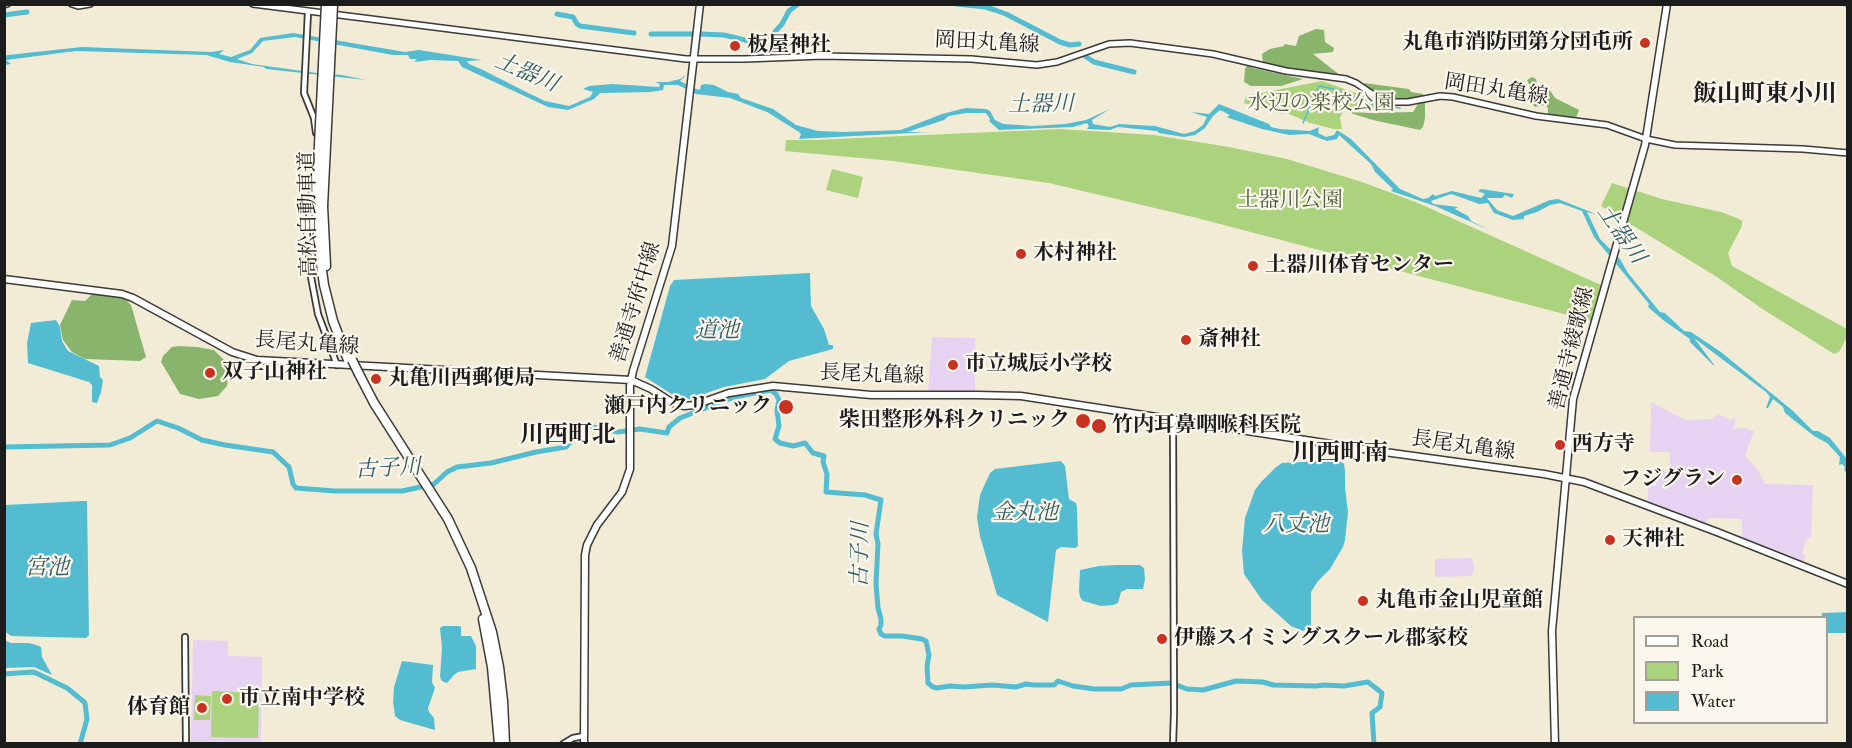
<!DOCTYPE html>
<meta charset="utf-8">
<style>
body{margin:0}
#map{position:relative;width:1852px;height:748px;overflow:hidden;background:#f2ecd6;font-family:"IM FELL Double Pica",serif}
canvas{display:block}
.frame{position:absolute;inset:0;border:6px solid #1c1c1c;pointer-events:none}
.legend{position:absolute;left:1633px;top:616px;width:195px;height:108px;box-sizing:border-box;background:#fbf7ec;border:2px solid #a29f99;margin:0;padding:8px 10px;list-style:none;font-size:18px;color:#1c1c1c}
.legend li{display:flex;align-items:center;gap:12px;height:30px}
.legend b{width:30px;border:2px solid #a29f99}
</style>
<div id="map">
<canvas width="1852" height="748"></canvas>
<div class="frame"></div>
<ul class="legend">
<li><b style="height:8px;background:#fff"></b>Road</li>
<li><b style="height:16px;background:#abd27c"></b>Park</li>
<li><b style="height:16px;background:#54bcd1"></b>Water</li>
</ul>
</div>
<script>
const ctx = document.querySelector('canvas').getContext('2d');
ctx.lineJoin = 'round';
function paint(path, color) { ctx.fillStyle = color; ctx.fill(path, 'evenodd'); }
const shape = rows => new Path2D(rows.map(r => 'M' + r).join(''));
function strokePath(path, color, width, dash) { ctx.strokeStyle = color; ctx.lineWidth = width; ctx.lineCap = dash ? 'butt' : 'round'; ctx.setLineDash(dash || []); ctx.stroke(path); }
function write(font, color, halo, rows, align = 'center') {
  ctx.font = font + ' "IM FELL Double Pica","Noto Serif JP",serif'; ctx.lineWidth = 4.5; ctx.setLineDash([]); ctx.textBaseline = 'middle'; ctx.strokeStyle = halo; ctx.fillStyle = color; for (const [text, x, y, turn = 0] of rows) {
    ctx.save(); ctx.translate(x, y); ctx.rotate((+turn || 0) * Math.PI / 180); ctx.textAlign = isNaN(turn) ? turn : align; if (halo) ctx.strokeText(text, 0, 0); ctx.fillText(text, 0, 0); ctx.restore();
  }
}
paint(shape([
 [932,337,975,338,975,393,928,393],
 [1651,402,1685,420,1714,419,1717,414,1731,420,1734,418,1736,420,1733,429,1744,428,1754,431,1745,456,1757,469,1765,484,1813,485,1811,538,1806,539,1802,554,1806,556,1802,564,1742,540,1742,519,1709,518,1705,525,1648,503,1648,486,1656,486,1656,471,1670,472,1670,452,1650,452],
 [1472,558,1474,567,1472,576,1435,577,1435,559],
 [193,640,228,641,228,656,262,657,261,742,191,742]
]), '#e5d3f1');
paint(shape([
 [1322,81,1378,101,1392,104,1391,111,1345,107,1340,118,1342,129,1334,129,1310,123,1287,113,1281,114,1244,103,1246,96],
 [1059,129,1154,135,1229,147,1287,159,1362,182,1418,203,1601,285,1591,321,1197,218,1049,183,893,161,785,151,786,140,814,140],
 [832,169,863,177,858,198,826,190],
 [1612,183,1662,199,1721,212,1737,218,1742,221,1742,226,1728,253,1732,266,1847,329,1847,337,1839,352,1834,354,1761,308,1717,277,1601,206],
 [212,691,259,693,258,738,211,737],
 [195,695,211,696,210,720,194,720]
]), '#abd27c');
paint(shape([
 [1316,29,1324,30,1325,42,1334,48,1333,52,1313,54,1341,76,1291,71,1286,67,1263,63,1262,54,1270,49,1284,46,1284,44,1296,46,1299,36],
 [1247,65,1253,68,1303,79,1281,86,1251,86,1244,82,1245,69],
 [1532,77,1536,79,1537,84,1548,87,1555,98,1579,110,1576,118,1548,115,1548,108,1545,105,1535,107,1533,105,1533,93,1527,80],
 [1364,83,1409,89,1411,92,1423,94,1423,96,1410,101,1386,99,1369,90],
 [1425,102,1425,118,1423,127,1420,130,1373,120,1350,113,1348,112,1372,113,1413,112,1418,104],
 [94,292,119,297,126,300,131,305,146,357,140,361,85,359,72,352,63,340,60,325,72,300,85,301],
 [179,346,197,347,214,350,225,361,230,368,227,386,218,396,199,399,180,394,161,362,163,356,172,347]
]), '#88b46c');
paint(shape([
 [293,33,405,52,419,50,482,60,467,61,469,64,483,70,528,93,545,101,569,106,590,97,593,92,583,89,589,86,612,84,659,87,660,84,655,82,668,82,680,79,687,74,680,81,696,89,700,90,701,85,705,84,714,85,728,92,738,94,741,98,773,109,796,125,818,131,844,132,901,130,942,114,966,108,986,109,990,111,995,120,1003,124,1034,126,1065,124,1086,120,1110,109,1092,120,1093,124,1110,127,1119,124,1155,126,1184,134,1195,131,1203,125,1207,117,1191,112,1209,114,1219,104,1269,124,1271,127,1280,129,1310,131,1319,127,1318,133,1326,137,1334,135,1337,130,1351,139,1400,189,1423,199,1428,198,1433,194,1435,196,1452,191,1481,198,1485,194,1478,191,1481,189,1514,194,1512,198,1505,195,1502,198,1487,198,1497,210,1513,216,1550,200,1558,199,1596,214,1587,212,1600,239,1620,259,1628,273,1660,312,1665,313,1684,331,1691,332,1721,352,1793,411,1813,431,1818,431,1830,438,1847,459,1847,473,1844,470,1845,467,1842,464,1839,465,1840,457,1827,443,1814,436,1785,413,1783,407,1773,399,1768,408,1766,408,1770,397,1766,392,1694,338,1715,366,1713,365,1690,342,1690,339,1663,320,1648,307,1649,304,1594,237,1582,211,1560,203,1550,205,1537,212,1524,216,1524,219,1513,220,1494,213,1488,203,1479,204,1457,196,1451,194,1431,201,1433,204,1458,207,1455,209,1468,216,1471,221,1489,230,1435,206,1391,191,1393,189,1375,172,1371,164,1339,135,1337,139,1327,141,1309,134,1289,135,1262,129,1229,118,1227,117,1230,115,1220,110,1213,116,1205,128,1195,135,1184,137,1159,133,1157,131,1118,127,1110,130,1087,129,1089,126,1087,123,1073,127,999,130,989,121,990,119,986,113,966,113,949,116,944,120,907,132,930,132,799,139,801,134,799,132,767,112,730,98,696,94,678,85,664,85,663,90,651,92,600,93,594,99,568,110,548,107,462,67,458,61,431,60,414,62,417,59,410,59,408,55,393,55,295,37,263,41,252,53,237,59,252,64,317,73,342,75,366,80,266,69,264,67,230,62,206,55,76,51,6,60,11,64,5,65,4,56,8,55,82,47,212,52,224,50,219,54,231,57,250,50,260,38],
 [810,273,811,306,824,329,829,345,833,345,833,349,789,361,765,379,724,387,689,399,673,395,645,377,670,286,674,280],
 [56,320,60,327,62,341,68,351,99,366,100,377,103,380,101,392,97,403,92,402,92,385,89,382,28,363,27,343,31,323],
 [1339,460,1344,464,1345,471,1345,488,1348,512,1345,540,1343,547,1330,569,1318,581,1311,592,1311,627,1303,631,1291,626,1262,600,1244,574,1242,551,1245,518,1255,490,1261,482,1276,467,1282,463],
 [1061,461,1065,466,1069,499,1076,503,1077,508,1078,546,1075,548,1061,547,1056,550,1048,622,997,595,980,536,977,518,980,495,990,473,995,469],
 [83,501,87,501,89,635,86,638,11,636,4,631,5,505],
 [1118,565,1140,565,1144,568,1145,579,1143,589,1127,589,1121,592,1118,603,1113,605,1101,606,1083,601,1080,597,1079,591,1080,570,1099,566],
 [1847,612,1847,633,1827,633,1826,618,1822,617,1822,613],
 [443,626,459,626,461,627,461,636,471,636,476,646,476,669,458,672,454,675,447,683,442,681,440,677,442,648,440,628],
 [5,640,11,643,29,643,39,646,41,647,42,657,52,675,34,667,5,668],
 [402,661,433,665,432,682,435,688,428,708,429,712,434,718,435,730,400,720,395,716,393,702,394,687]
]), '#54bcd1');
strokePath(shape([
 [1321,103,1319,98,1324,91],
 [1303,123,1319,86,1338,90,1375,105,1400,108]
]), '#54bcd1', 1.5);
strokePath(shape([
 [957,4,985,7,995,10,1006,14,1060,42,1070,45,1079,44],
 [1845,4,1848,6],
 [557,14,573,17,577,24,580,26,634,33],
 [4,15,27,12],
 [651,34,695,34],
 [701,34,724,35,749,41,766,38,773,34,782,24,789,11,798,4],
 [1085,56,1094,62,1134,72],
 [4,447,110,445,130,438,157,421,178,428,202,440,225,445,273,452,289,467,293,484,296,488,335,491,402,491,434,484,447,472,457,467,491,463,536,452,566,447,576,436,581,427,588,426,618,432,640,429,667,433,669,427,680,418,734,397,771,390,776,394,779,400,777,410,779,426,775,439,780,443,793,446,805,443,813,453,824,456,823,462,827,474,826,492,865,495,881,500,876,534,878,544,876,584,878,608,881,619,881,625,879,629,881,634,885,636,902,636,922,639,926,641,929,655,927,666,928,683,933,687,937,688,950,686,964,687,992,685,1016,687,1026,684,1034,685,1054,685,1058,681,1073,686,1094,689,1121,689,1131,685,1171,683,1187,689,1203,690,1236,681,1263,682,1273,685,1316,686,1324,685,1344,686,1368,682,1382,693,1380,707,1372,713,1374,744],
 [4,674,32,672,36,673,67,688,83,701,85,703,87,719,80,744]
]), '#54bcd1', 5);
const tertiary = shape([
 [308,12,304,93,314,118,316,133],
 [314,174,307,234,311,277,318,314,337,365],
 [185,637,186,744],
 [563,744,573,738,584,736],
 [1173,744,1174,713,1173,420]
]);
const secondary = shape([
 [72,4,78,6,90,4],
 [253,4,686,59,745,59,823,56,971,59,1037,65,1057,62,1109,44,1130,43,1213,54,1286,71,1346,79,1356,83,1378,98,1392,102,1408,102,1440,96,1453,97,1536,116,1607,125,1646,139,1675,145,1803,149,1848,153],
 [4,5,7,4]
]);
const primary = shape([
 [4,279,122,294,133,298,232,352,257,360,631,380,651,389,673,403,684,406,695,405,729,393,773,386,871,395,977,395,1021,396,1370,450,1544,474,1584,482,1717,532,1848,584],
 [584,744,585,555,587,545,597,525,622,492,630,469,630,386,633,371,672,246,700,4],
 [1555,744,1552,631,1573,399,1645,145,1667,4]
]);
const motorway = shape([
 [316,205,319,249,324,285,333,321,348,360],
 [323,206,326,266],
 [359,374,374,403,448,519,471,568,492,632,499,667,503,701,505,744],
 [483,619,492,667,499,744]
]);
strokePath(tertiary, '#3c3b38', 8);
strokePath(secondary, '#3c3b38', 8);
strokePath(primary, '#3c3b38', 9);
strokePath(motorway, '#3c3b38', 11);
strokePath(tertiary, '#fff', 4.5);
strokePath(secondary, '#fff', 5);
strokePath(primary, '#fff', 6);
strokePath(motorway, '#fff', 8);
const motorwayBridge = shape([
 [316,205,326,4],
 [323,206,333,5],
 [352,360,359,374]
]);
strokePath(motorwayBridge, '#3c3b38', 11, []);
strokePath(motorwayBridge, '#fff', 8);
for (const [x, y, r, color] of [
 [1645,43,6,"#c8321e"],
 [735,46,6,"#c8321e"],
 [1021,254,6,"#c8321e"],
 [1253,266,6,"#c8321e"],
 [1186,340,6,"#c8321e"],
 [953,365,6,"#c8321e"],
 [210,373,6,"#c8321e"],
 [376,379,6,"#c8321e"],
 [786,407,8,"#c8321e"],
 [1083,421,8,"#c8321e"],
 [1099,426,8,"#c8321e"],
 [1560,445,6,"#c8321e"],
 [1737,480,6,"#c8321e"],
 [1610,540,6,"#c8321e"],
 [1363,601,6,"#c8321e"],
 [1162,639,6,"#c8321e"],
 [227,699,6,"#c8321e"],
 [202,708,6,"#c8321e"]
]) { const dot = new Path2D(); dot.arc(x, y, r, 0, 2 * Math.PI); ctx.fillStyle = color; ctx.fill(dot); strokePath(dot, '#fbf7ec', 2); }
write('bold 21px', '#1c1c1c', '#fbf7ec', [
 ["丸亀市消防団第分団屯所",1633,43,"right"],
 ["板屋神社",747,46],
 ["木村神社",1033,254],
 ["土器川体育センター",1265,266],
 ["斎神社",1198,340],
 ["市立城辰小学校",965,365],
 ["双子山神社",222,373],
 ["丸亀川西郵便局",388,379],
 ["瀬戸内クリニック",772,407,"right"],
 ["柴田整形外科クリニック",1070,421,"right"],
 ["竹内耳鼻咽喉科医院",1112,426],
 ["西方寺",1572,445],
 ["フジグラン",1725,480,"right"],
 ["天神社",1622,540],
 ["丸亀市金山児童館",1375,601],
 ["伊藤スイミングスクール郡家校",1174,639],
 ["市立南中学校",239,699],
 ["体育館",190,708,"right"]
], 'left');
write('21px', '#1c1c1c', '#fbf7ec', [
 ["岡田丸亀線",987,44,3],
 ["岡田丸亀線",1496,91,9],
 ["高松自動車道",310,214,-91],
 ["善通寺府中線",637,303,-73],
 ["長尾丸亀線",307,345,4],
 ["善通寺綾歌線",1573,349,-76],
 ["長尾丸亀線",872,376,2],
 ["長尾丸亀線",1463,447,8]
]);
write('21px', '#4e5c3e', '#fbf7ec', [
 ["水辺の楽校公園",1321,104],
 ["土器川公園",1290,201]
]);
write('italic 22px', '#325c64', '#fbf7ec', [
 ["土器川",526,74,23],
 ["土器川",1041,106,-1],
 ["土器川",1620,235,55],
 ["道池",717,332],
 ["古子川",388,470,-3],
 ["金丸池",1025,514],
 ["八丈池",1296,526],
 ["古子川",862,555,-89],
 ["宮池",47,569]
]);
write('bold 24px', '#1c1c1c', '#fbf7ec', [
 ["飯山町東小川",1765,96],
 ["川西町北",568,437],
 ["川西町南",1340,455]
]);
</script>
